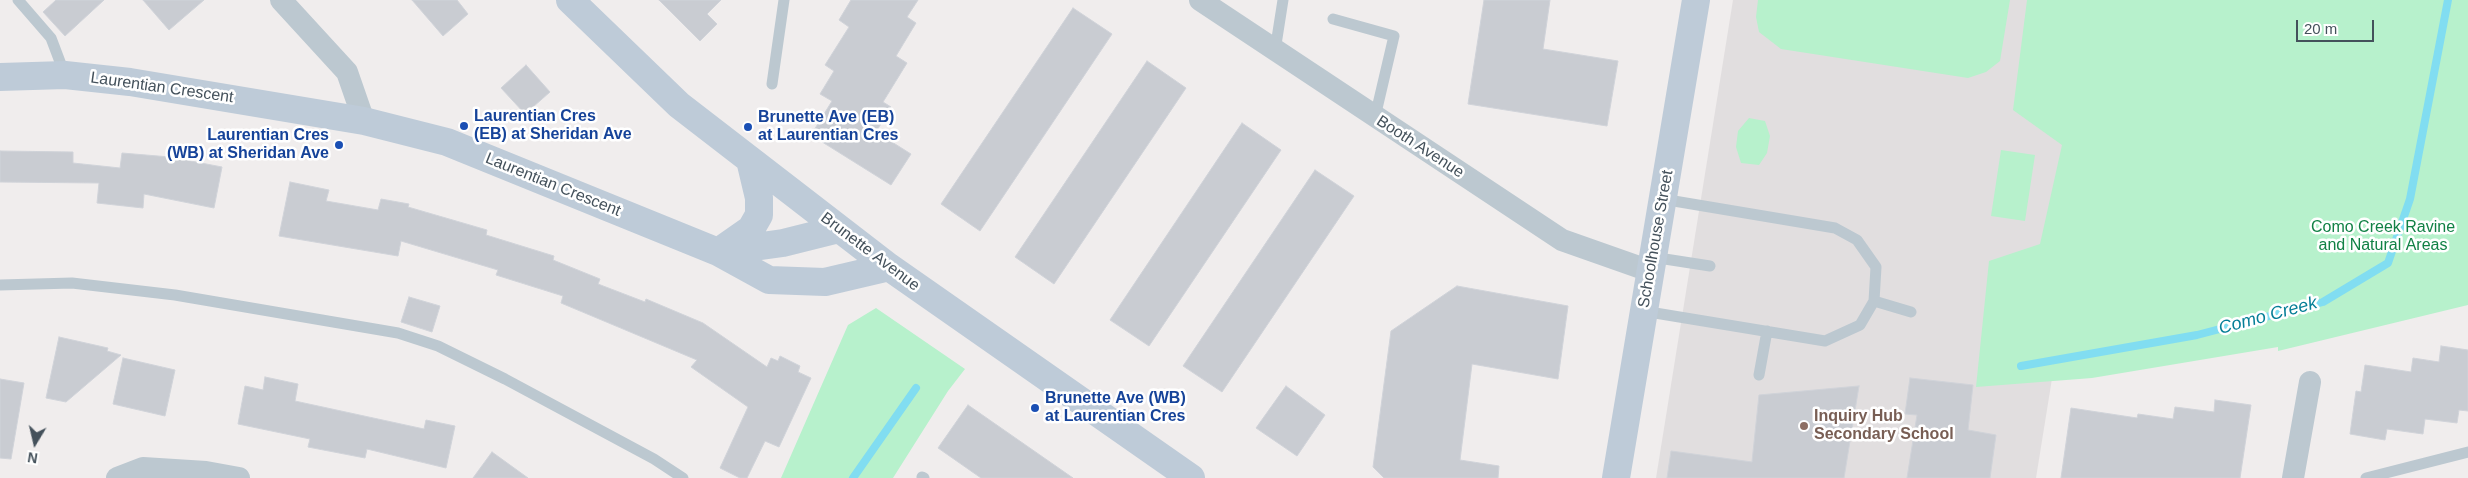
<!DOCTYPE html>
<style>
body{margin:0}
#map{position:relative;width:2468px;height:478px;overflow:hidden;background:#f0eded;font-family:Arial,sans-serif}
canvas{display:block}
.north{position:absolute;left:10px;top:418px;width:50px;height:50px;-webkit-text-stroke:4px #fff;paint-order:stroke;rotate:189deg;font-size:14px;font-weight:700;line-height:20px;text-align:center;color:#44515b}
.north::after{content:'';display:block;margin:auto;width:18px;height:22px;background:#44515b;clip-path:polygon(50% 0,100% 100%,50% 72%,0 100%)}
.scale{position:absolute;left:2296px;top:20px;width:78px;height:22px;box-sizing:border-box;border:2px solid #44515b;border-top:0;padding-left:6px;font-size:15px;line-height:18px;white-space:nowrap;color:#44515b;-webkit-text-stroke:4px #fff;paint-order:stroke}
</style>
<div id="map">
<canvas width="2468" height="478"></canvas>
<div class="north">N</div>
<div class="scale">20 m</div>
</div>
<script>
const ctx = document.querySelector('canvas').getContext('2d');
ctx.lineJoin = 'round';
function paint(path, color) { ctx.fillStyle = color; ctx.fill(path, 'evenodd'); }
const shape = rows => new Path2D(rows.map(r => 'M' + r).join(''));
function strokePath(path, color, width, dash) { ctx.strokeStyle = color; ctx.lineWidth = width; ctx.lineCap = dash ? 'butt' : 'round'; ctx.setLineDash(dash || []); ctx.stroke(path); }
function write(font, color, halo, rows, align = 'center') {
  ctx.font = font + ' Arial,sans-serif'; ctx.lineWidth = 5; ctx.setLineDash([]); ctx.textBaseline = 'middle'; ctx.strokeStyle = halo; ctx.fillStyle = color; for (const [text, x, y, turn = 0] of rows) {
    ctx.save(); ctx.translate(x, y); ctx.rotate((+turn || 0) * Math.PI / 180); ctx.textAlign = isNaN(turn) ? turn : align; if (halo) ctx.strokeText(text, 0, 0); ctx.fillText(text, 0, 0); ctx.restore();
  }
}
paint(shape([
 [1733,0,2113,0,2036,478,1656,478]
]), '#e1dedf');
paint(shape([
 [1758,0,2010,0,2000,61,1986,72,1968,78,1781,49,1759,32,1756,17],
 [2027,0,2468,0,2468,305,2278,351,2278,347,2092,378,1976,387,1989,261,2040,244,2062,145,2013,110],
 [1749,118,1765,121,1770,136,1767,153,1759,165,1741,163,1736,147,1738,131],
 [2001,150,2035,155,2025,221,1991,216],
 [876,308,965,369,948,391,893,478,781,478,848,325]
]), '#b7f1cc');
strokePath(shape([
 [2021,366,2197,335,2323,302,2388,263,2410,199,2448,0],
 [853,478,916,388]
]), '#81ddf1', 8);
const building = shape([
 [56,0,104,0,65,36,43,12,56,0],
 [143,0,204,0,169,30,143,0],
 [412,0,457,0,468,14,443,36,412,0],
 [659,0,721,0,707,14,717,24,700,41,659,0],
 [851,0,918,0,907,17,916,23,896,56,907,63,883,102,891,107,876,132,911,154,891,185,811,135,832,101,820,94,834,71,825,65,849,27,839,20,851,0],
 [1484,0,1550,0,1543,49,1618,61,1607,126,1468,104,1484,0],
 [1073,8,1112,34,980,231,941,204,1073,8],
 [1147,61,1186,88,1054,284,1015,257,1147,61],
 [526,65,550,92,525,114,501,88,526,65],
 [1242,123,1281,150,1149,346,1110,320,1242,123],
 [0,151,73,152,73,163,120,168,122,153,170,157,222,167,214,208,144,194,143,208,97,203,99,183,0,182,0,151],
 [1315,170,1354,196,1222,392,1183,366,1315,170],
 [290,182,329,190,326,201,378,210,381,199,409,204,408,207,487,230,486,235,554,256,553,260,600,279,598,284,645,302,646,299,703,323,767,367,771,358,778,361,780,356,800,366,798,372,811,378,779,447,765,441,747,478,740,478,720,468,748,407,691,367,697,360,561,303,563,296,496,275,498,270,401,241,398,256,279,236,290,182],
 [1457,286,1568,306,1558,379,1472,364,1460,460,1499,466,1498,478,1384,478,1373,467,1391,331,1457,286],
 [409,297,440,306,432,332,401,322,409,297],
 [59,337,108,348,107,351,121,355,66,402,46,398,59,337],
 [2441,346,2468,350,2468,411,2459,410,2457,423,2425,419,2423,434,2387,429,2385,440,2350,434,2356,391,2361,392,2365,365,2411,372,2413,358,2439,362,2441,346],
 [123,358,175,370,165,416,113,404,123,358],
 [265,377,298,384,295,401,424,429,426,420,455,426,446,468,367,449,365,458,308,447,310,439,238,424,245,386,263,390,265,377],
 [1910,378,1973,385,1968,430,1996,435,1990,478,1907,478,1917,415,1905,414,1910,378],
 [0,379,24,383,11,459,0,458,0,379],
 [1286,386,1325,415,1297,456,1256,428,1286,386],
 [1859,386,1844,478,1667,478,1671,451,1752,462,1759,395,1859,386],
 [2215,400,2251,405,2240,478,2061,478,2071,408,2137,418,2138,414,2173,419,2175,407,2214,412,2215,400],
 [968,405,1073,478,981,478,938,448,968,405],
 [492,452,528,478,473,478,492,452]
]);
paint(building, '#c9ccd2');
strokePath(building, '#d0d3d9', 1);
strokePath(shape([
 [18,0,51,38,65,75],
 [1333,19,1394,36,1375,117],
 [1275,51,1283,0],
 [772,84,784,0],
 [1652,257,1710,266],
 [0,285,72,283,175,295,398,333,438,346,505,379,654,459,683,478],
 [1874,301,1911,312],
 [1643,311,1825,341,1860,325,1874,301,1876,267,1857,240,1835,228,1662,199],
 [1759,375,1767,331],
 [922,477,924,478],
 [2366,478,2468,452]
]), '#bcc8d0', 11);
strokePath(shape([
 [281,0,347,72,364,121],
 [1200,0,1562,240,1650,271],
 [117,478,143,468,206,472,239,478],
 [2293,478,2310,382]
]), '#bcc8d0', 22);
strokePath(shape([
 [570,0,679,105,889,267,1191,478],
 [0,77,65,75,130,82,364,121,447,142,718,252,769,280,825,282,889,267],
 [721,250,751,229,759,215,759,198,750,160],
 [718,252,783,243,839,229],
 [1616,478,1696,0]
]), '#becbd8', 28);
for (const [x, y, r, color] of [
 [464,126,5,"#1a4fb4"],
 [748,127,5,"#1a4fb4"],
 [339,145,5,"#1a4fb4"],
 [1035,408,5,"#1a4fb4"],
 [1804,426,5,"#8d6e63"]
]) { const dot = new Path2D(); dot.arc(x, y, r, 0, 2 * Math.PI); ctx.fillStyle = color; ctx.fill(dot); strokePath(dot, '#fff', 2); }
write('16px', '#44515b', '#fff', [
 ["Laurentian Crescent",162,88,8],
 ["Booth Avenue",1420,147,33],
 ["Laurentian Crescent",553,185,22],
 ["Schoolhouse Street",1656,239,-80],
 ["Brunette Avenue",870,252,37]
]);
write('bold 16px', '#164399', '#fff', [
 ["Laurentian Cres",474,117],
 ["(EB) at Sheridan Ave",474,135],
 ["Brunette Ave (EB)",758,118],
 ["at Laurentian Cres",758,136],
 ["Laurentian Cres",329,136,"right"],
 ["(WB) at Sheridan Ave",329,154,"right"],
 ["Brunette Ave (WB)",1045,399],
 ["at Laurentian Cres",1045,417]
], 'left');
write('16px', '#118145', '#fff', [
 ["Como Creek Ravine",2383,228],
 ["and Natural Areas",2383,246]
]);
write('bold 16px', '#785e54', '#fff', [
 ["Inquiry Hub",1814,417],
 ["Secondary School",1814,435]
], 'left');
write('italic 18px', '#057e97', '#fff', [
 ["Como Creek",2268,316,-15]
]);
</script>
